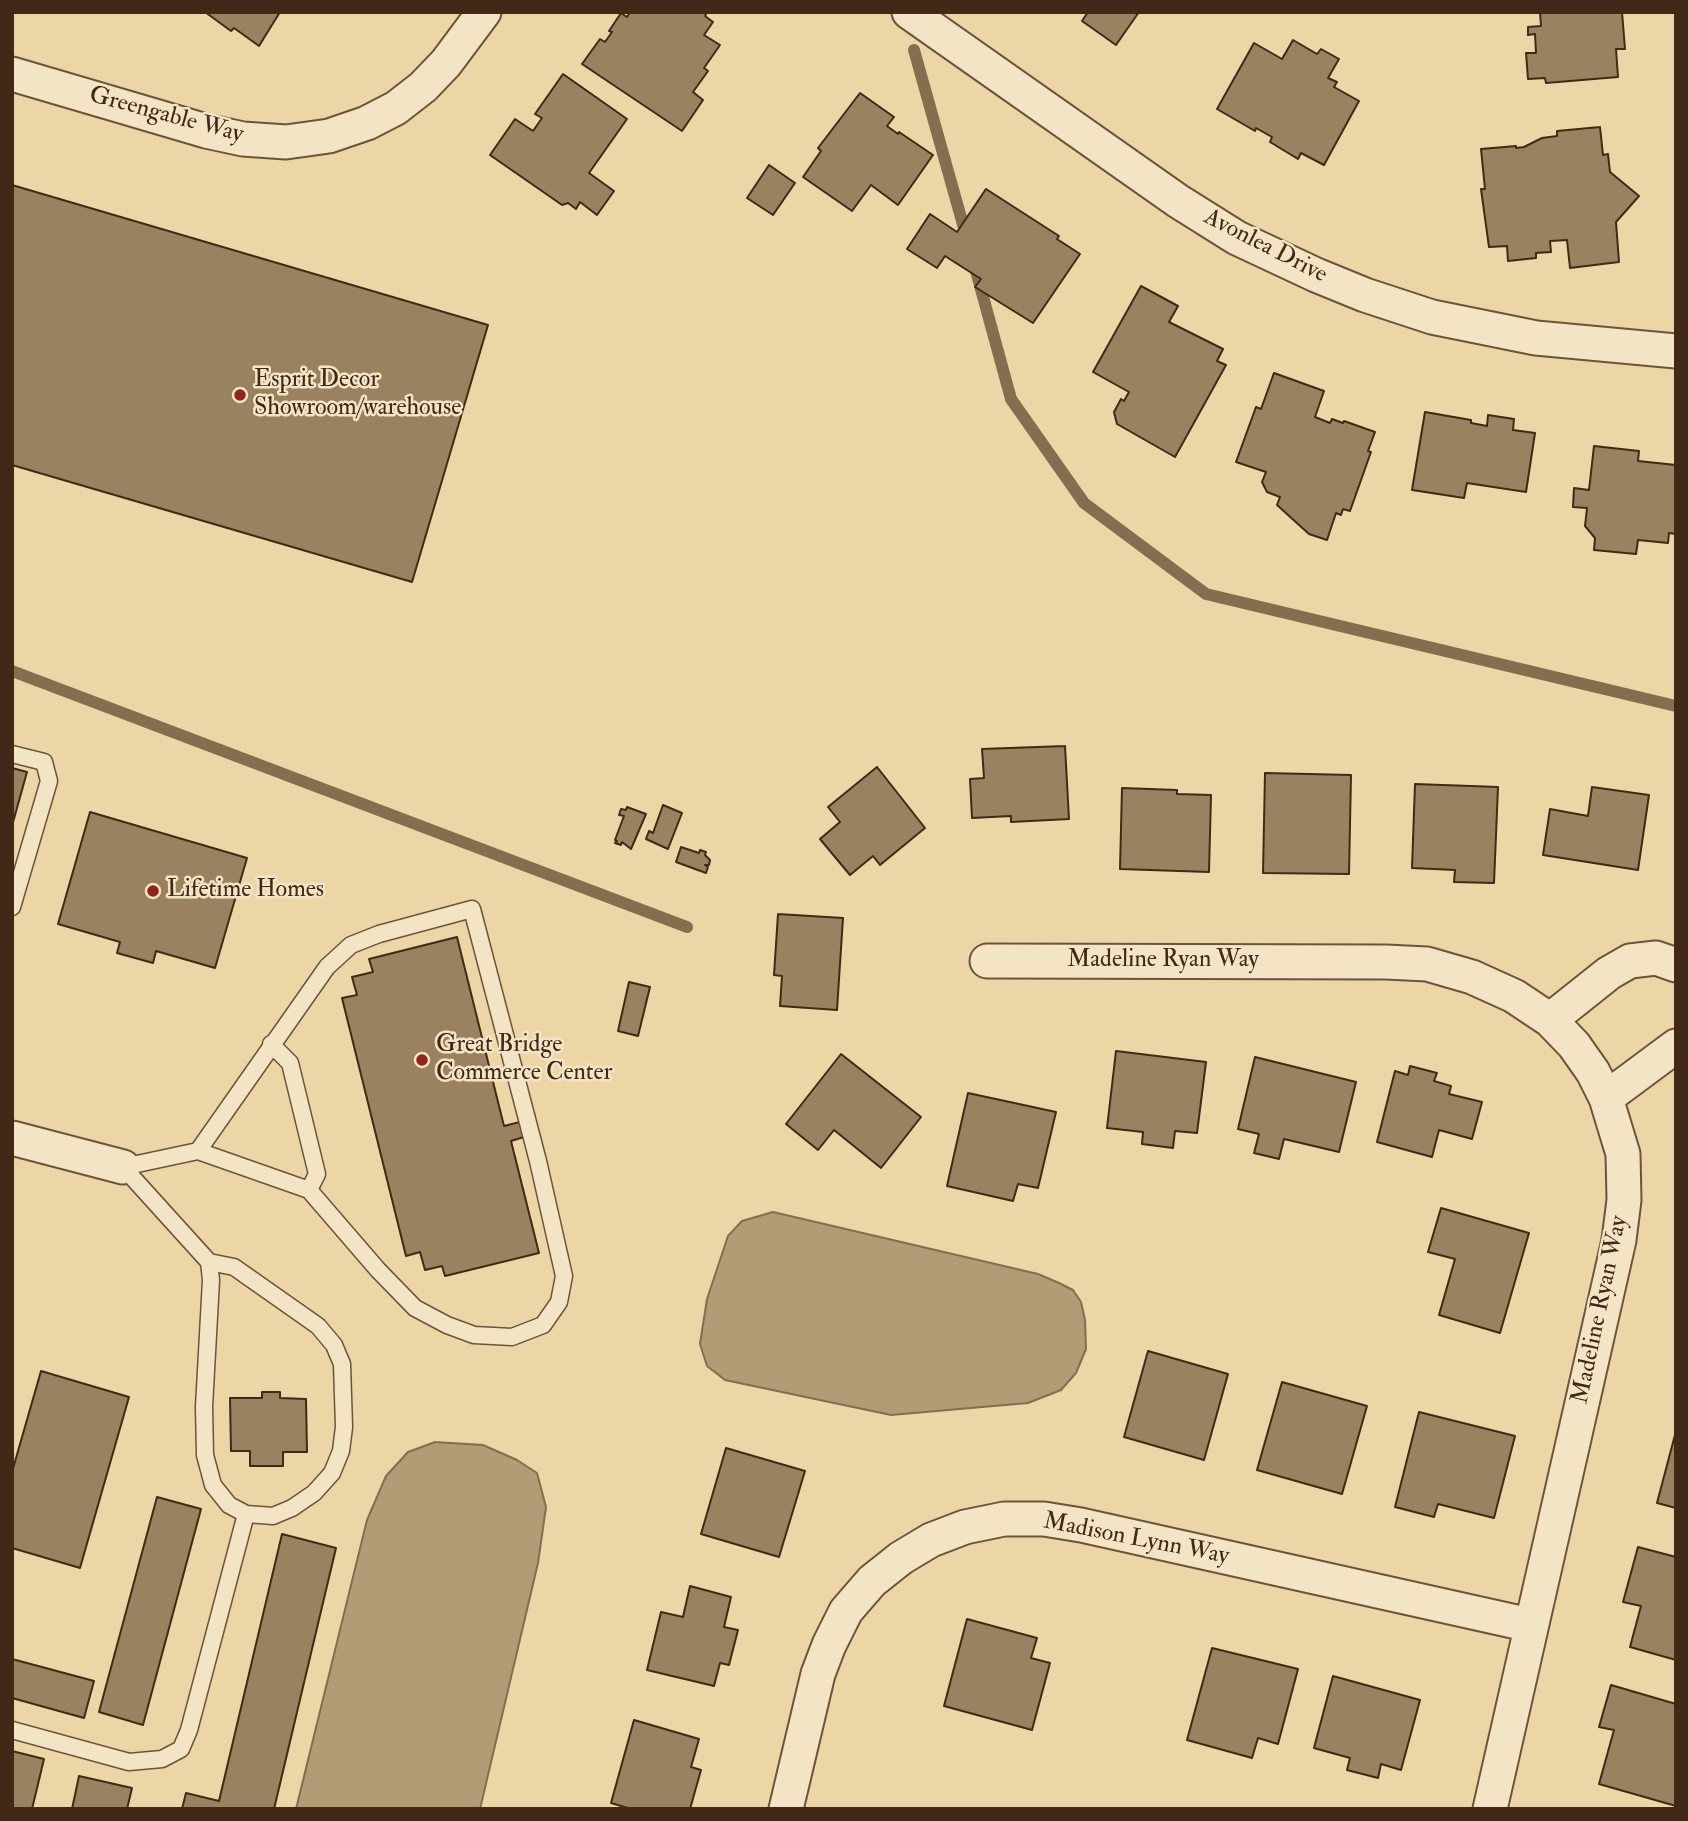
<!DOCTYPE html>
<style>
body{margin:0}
#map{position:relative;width:1688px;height:1821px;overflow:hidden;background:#ecd6a6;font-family:"IM FELL Double Pica",serif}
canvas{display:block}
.frame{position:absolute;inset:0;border:14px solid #422817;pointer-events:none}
</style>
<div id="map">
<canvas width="1688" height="1821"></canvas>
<div class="frame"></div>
</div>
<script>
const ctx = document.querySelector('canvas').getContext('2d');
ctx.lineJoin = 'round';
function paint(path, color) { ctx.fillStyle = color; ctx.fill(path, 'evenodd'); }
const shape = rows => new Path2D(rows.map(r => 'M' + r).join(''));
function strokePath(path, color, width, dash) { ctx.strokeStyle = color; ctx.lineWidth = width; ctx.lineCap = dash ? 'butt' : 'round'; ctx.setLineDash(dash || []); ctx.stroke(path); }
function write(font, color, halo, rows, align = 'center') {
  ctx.font = font + ' "IM FELL Double Pica",serif'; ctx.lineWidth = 5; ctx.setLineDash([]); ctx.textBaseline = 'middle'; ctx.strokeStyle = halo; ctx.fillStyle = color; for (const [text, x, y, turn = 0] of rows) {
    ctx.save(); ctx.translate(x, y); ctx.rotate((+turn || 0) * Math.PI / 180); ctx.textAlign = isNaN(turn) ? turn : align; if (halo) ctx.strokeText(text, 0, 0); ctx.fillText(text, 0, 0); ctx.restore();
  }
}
const water = shape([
 [773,1212,1038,1274,1059,1283,1073,1290,1081,1302,1085,1320,1086,1349,1076,1373,1061,1390,1028,1403,891,1415,725,1380,707,1366,700,1344,707,1299,728,1236,742,1221,773,1212],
 [435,1442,483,1445,517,1460,537,1473,546,1507,538,1563,480,1809,296,1809,367,1520,386,1476,408,1452,435,1442]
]);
paint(water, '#b29b75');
strokePath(water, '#856d4f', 2);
strokePath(shape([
 [914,50,967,239],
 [973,260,1011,399,1084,503,1206,594,1676,706],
 [12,671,687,927]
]), '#856d4f', 12);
const building = shape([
 [205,12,280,12,259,46,234,28,231,31,205,12],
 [630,12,707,12,705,16,713,22,704,35,720,45,704,68,708,71,693,92,703,100,682,131,582,64,600,39,605,42,612,32,609,31,621,13,627,17,630,12],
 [1088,12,1139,12,1116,45,1082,21,1088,12],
 [1540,12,1622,12,1625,49,1616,49,1618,77,1546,83,1545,78,1528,79,1526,53,1536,53,1535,34,1528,35,1528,27,1541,26,1540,12],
 [1293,40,1317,54,1321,49,1339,59,1328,78,1337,82,1334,87,1359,101,1324,165,1301,153,1298,159,1270,142,1272,137,1256,128,1255,131,1217,109,1254,43,1282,59,1293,40],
 [563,74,627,119,589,173,614,191,597,215,580,202,576,209,568,203,562,205,490,155,515,119,533,131,542,118,535,114,563,74],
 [860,93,894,117,887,126,898,134,899,132,933,155,898,205,871,185,852,211,803,177,821,151,818,148,860,93],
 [1600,127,1603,155,1608,154,1610,172,1639,196,1616,222,1619,262,1570,268,1567,240,1550,241,1551,252,1536,253,1536,258,1508,261,1507,246,1489,247,1481,189,1485,189,1481,149,1516,146,1516,148,1524,147,1542,138,1557,136,1557,131,1600,127],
 [769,165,795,183,773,215,747,198,769,165],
 [12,185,488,325,412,582,12,465,12,185],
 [986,189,1059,236,1057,239,1080,254,1033,323,975,287,981,279,945,256,937,268,907,249,930,214,957,232,986,189],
 [1141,286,1178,306,1169,322,1223,349,1217,361,1226,365,1175,457,1117,424,1114,412,1121,399,1124,401,1129,392,1093,372,1141,286],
 [1274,373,1324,391,1315,417,1330,423,1332,419,1343,423,1344,421,1375,432,1368,451,1371,452,1350,511,1343,509,1341,515,1336,513,1327,540,1309,534,1277,505,1280,497,1267,492,1262,482,1266,472,1236,462,1256,407,1261,409,1274,373],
 [1425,412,1471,420,1471,423,1487,426,1488,415,1514,419,1513,430,1535,433,1526,492,1467,483,1464,498,1412,490,1425,412],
 [1594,446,1639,451,1638,461,1676,465,1676,534,1669,533,1668,543,1638,540,1636,554,1594,550,1595,538,1585,526,1587,508,1573,507,1574,488,1589,490,1594,446],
 [1065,746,1069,819,1011,822,1011,816,972,818,970,779,984,778,982,749,1065,746],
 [877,767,925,828,880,865,873,856,850,875,820,839,840,822,828,807,877,767],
 [12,768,27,772,12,826,12,768],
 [1265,773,1351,775,1349,874,1263,873,1265,773],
 [1415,784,1498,787,1494,883,1454,882,1455,870,1412,868,1415,784],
 [1592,787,1649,795,1638,870,1543,855,1550,809,1588,816,1592,787],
 [1122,788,1177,790,1177,794,1211,795,1209,872,1120,869,1122,788],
 [663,805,682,813,668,849,646,839,649,831,653,833,663,805],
 [627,807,646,814,631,849,622,842,621,845,615,843,617,841,615,840,624,816,619,815,621,809,626,810,627,807],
 [90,812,247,858,215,968,156,951,153,963,117,953,120,942,58,924,90,812],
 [681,847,699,853,700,850,706,852,705,855,710,860,709,865,705,865,708,867,706,873,676,862,681,847],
 [778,914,843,918,837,1010,780,1006,782,976,774,975,778,914],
 [457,937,504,1126,520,1122,524,1137,511,1141,539,1253,445,1276,442,1266,425,1270,420,1252,406,1256,342,998,357,995,352,977,373,972,369,959,457,937],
 [629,982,650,987,638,1036,618,1031,629,982],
 [1116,1051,1206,1062,1197,1133,1175,1131,1173,1148,1142,1144,1143,1132,1107,1128,1116,1051],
 [841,1054,921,1117,881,1168,834,1130,818,1150,786,1124,841,1054],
 [1255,1057,1356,1082,1339,1152,1284,1139,1279,1159,1254,1153,1259,1134,1238,1129,1255,1057],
 [1410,1066,1437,1073,1434,1081,1451,1086,1449,1094,1482,1102,1472,1139,1439,1130,1432,1157,1377,1142,1395,1071,1408,1075,1410,1066],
 [968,1093,1056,1112,1038,1188,1018,1184,1013,1201,947,1186,968,1093],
 [1441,1208,1529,1233,1500,1333,1439,1315,1455,1259,1428,1252,1441,1208],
 [1148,1351,1228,1374,1204,1460,1124,1437,1148,1351],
 [41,1371,129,1397,80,1568,12,1548,12,1472,41,1371],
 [1282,1382,1367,1406,1342,1494,1257,1470,1282,1382],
 [262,1392,280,1392,280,1398,306,1399,307,1452,283,1452,283,1466,250,1466,250,1451,231,1451,230,1398,262,1398,262,1392],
 [1419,1412,1515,1436,1494,1518,1438,1504,1434,1517,1395,1507,1419,1412],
 [1676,1431,1676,1508,1657,1503,1676,1431],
 [726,1448,805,1471,779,1557,701,1534,726,1448],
 [157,1497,201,1509,143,1725,99,1712,157,1497],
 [282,1534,336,1548,274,1809,182,1809,186,1793,219,1801,282,1534],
 [1638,1547,1676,1557,1676,1660,1630,1647,1641,1606,1623,1602,1638,1547],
 [690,1586,731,1597,724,1627,738,1630,729,1665,720,1663,714,1686,647,1670,661,1612,683,1617,690,1586],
 [967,1619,1037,1638,1031,1658,1050,1663,1032,1730,944,1706,967,1619],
 [1212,1648,1298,1669,1278,1744,1258,1738,1252,1758,1187,1740,1212,1648],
 [12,1659,94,1681,84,1718,12,1698,12,1659],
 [1333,1676,1420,1700,1401,1770,1381,1764,1378,1778,1347,1770,1350,1758,1314,1748,1333,1676],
 [1611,1685,1676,1704,1676,1806,1599,1784,1614,1730,1599,1727,1611,1685],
 [634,1720,699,1739,691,1767,701,1770,690,1809,631,1809,611,1803,634,1720],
 [12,1751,44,1759,32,1809,12,1809,12,1751],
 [79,1776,132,1788,127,1809,72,1809,79,1776]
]);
paint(building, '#9a8261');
strokePath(building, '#422817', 2);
const lane = shape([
 [12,754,44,762,49,781,12,907],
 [271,1044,290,1063,317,1174,309,1190],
 [198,1151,327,967,351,945,379,934,472,909,538,1161,564,1276,559,1302,543,1325,512,1337,474,1335,447,1325,415,1308,378,1270,309,1190,198,1151,123,1167,209,1262,211,1280,204,1407,205,1455,213,1485,229,1505,246,1514,273,1516,292,1508,314,1493,332,1473,341,1451,344,1427,342,1364,334,1345,318,1326,234,1267,209,1262],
 [12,1730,129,1762,162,1759,181,1749,189,1730,246,1514]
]);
const street = shape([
 [909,12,1178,201,1237,238,1316,275,1365,295,1432,317,1536,338,1676,351],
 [12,74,206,131,243,139,286,142,329,136,367,123,396,108,423,87,446,63,484,12],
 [987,961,1386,962,1427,964,1472,977,1514,996,1550,1020,1574,1045,1593,1072,1606,1098,1623,1154,1624,1200,1619,1240,1490,1809],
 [1550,1020,1609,973,1630,961,1656,958,1676,965],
 [1606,1098,1676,1046],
 [12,1138,123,1167],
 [786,1809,818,1674,829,1645,846,1611,872,1581,901,1558,931,1540,965,1527,1004,1519,1044,1519,1081,1525,1530,1625]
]);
strokePath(lane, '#6c543b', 19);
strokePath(street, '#6c543b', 37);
strokePath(lane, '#f3e4c5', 16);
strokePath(street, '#f3e4c5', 33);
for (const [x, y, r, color] of [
 [240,395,7,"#8f2418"],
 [153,891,7,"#8f2418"],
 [422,1060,7,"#8f2418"]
]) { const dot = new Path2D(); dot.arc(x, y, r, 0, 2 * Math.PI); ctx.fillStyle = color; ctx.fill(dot); strokePath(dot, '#f3e4c5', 2.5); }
write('24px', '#422817', '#f3e4c5', [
 ["Greengable Way",166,116,15],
 ["Avonlea Drive",1265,247,27],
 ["Madeline Ryan Way",1163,961],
 ["Madeline Ryan Way",1601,1310,-78],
 ["Madison Lynn Way",1136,1540,11]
]);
write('24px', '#422817', '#f3e4c5', [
 ["Esprit Decor",254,381],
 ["Showroom/warehouse",254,409],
 ["Lifetime Homes",167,891],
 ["Great Bridge",436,1046],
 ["Commerce Center",436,1074]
], 'left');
</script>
